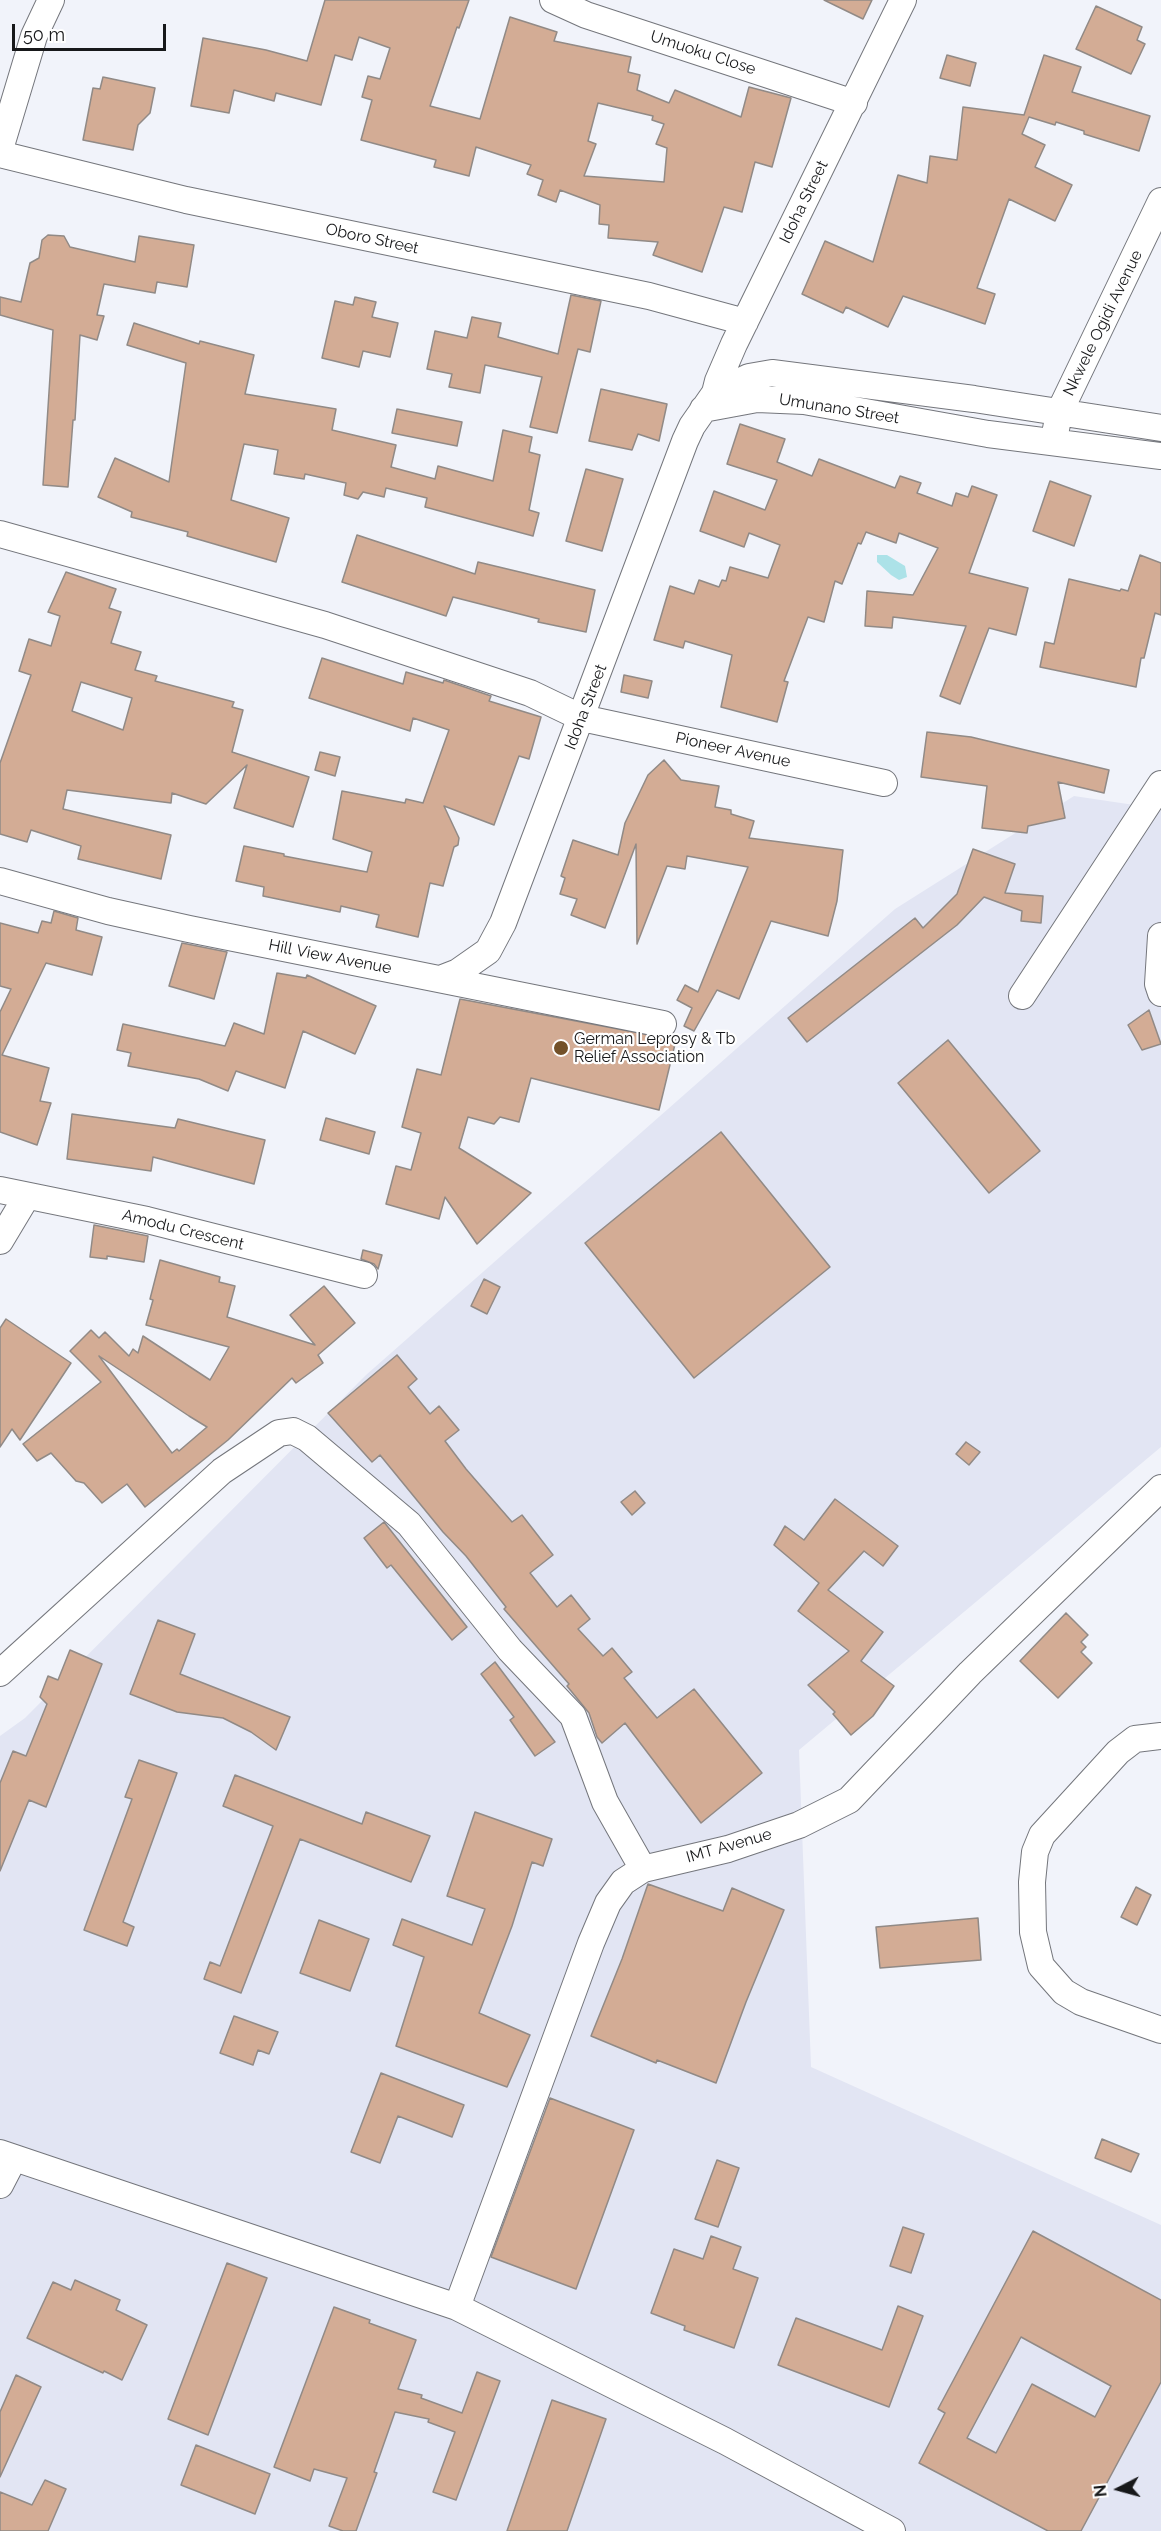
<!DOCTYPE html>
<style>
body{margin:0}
#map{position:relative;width:1161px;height:2531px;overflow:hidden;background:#f1f3fa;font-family:Raleway,sans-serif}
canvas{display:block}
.north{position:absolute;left:1089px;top:2459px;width:60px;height:60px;-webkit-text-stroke:4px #fff;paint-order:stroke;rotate:264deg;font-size:16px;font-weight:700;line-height:24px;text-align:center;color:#17181a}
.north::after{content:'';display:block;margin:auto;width:21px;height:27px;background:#17181a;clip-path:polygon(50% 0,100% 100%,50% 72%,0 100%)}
.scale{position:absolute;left:12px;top:24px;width:154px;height:27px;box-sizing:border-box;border:3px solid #17181a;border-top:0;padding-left:8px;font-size:18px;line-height:21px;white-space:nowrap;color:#17181a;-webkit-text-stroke:4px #fff;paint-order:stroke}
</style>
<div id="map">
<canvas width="1161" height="2531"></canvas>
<div class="north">N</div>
<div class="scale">50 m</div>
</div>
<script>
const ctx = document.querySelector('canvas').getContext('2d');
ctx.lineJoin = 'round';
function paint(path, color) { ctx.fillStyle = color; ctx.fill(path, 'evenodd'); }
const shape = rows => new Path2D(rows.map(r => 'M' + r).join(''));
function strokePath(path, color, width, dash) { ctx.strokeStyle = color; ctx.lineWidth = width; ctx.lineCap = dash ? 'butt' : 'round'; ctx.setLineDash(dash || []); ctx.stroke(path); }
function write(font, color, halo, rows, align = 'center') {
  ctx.font = font + ' Raleway,sans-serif'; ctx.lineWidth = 4.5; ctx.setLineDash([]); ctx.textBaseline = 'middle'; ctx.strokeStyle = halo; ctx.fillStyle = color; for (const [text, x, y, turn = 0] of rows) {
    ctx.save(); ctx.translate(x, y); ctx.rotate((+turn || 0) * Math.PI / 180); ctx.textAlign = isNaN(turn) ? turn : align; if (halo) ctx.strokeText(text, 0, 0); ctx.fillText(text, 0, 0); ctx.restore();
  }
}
paint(shape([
 [1074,796,1161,809,1161,1447,799,1750,811,2067,1161,2225,1161,2531,0,2531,0,1736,25,1718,366,1375,895,909]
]), '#e2e5f3');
paint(shape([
 [877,555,887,555,905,566,907,577,899,580,891,575,877,562]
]), '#ace2e8');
const building = shape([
 [325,0,469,0,459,28,457,27,430,106,480,119,510,17,557,32,554,41,631,57,628,72,640,75,637,90,669,103,675,90,741,117,749,87,791,98,772,167,755,162,742,212,724,207,702,272,653,255,658,242,608,238,609,225,599,224,600,205,560,190,556,202,538,195,543,180,527,174,531,165,476,147,469,176,434,167,436,160,361,140,372,100,362,97,368,76,380,79,390,48,359,37,352,60,335,55,321,105,276,93,274,101,234,90,229,113,191,106,203,38,266,50,307,61,325,0],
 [598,103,653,116,652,120,664,124,656,144,667,148,664,182,584,176,596,144,588,141,598,103],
 [824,0,872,0,863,19,824,0],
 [1096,6,1142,27,1137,40,1145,44,1131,74,1076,49,1096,6],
 [947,55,976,63,970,86,940,78,947,55],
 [1044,55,1081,67,1072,92,1150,116,1139,151,1084,134,1084,131,1056,122,1055,125,1029,117,1022,134,1045,145,1035,167,1072,185,1055,221,1009,199,977,288,995,294,985,324,903,296,888,327,846,307,843,313,802,294,825,241,873,262,898,175,927,183,930,156,957,160,963,107,1024,115,1044,55],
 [103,77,155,88,150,113,138,125,133,150,83,140,93,88,100,89,103,77],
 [48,235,64,236,70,247,135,262,139,236,194,245,187,287,157,282,155,293,104,284,97,315,104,316,97,340,80,335,75,420,73,420,68,487,43,485,53,330,0,315,0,297,21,302,30,263,39,258,42,240,48,235],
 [571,295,601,301,590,352,578,349,557,433,530,427,542,377,485,365,480,393,449,387,452,374,427,369,435,331,467,338,472,317,501,323,498,337,558,354,571,295],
 [355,297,376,302,372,317,398,323,390,357,363,351,359,367,322,358,335,301,353,305,355,297],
 [134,323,199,344,200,341,254,355,245,394,336,409,332,430,396,445,391,467,435,479,438,466,493,481,503,430,532,437,529,452,540,455,529,510,539,513,533,536,425,507,427,498,386,488,384,497,363,492,358,499,344,495,346,483,305,474,304,479,274,474,278,450,244,444,231,500,289,518,276,562,187,536,188,532,131,517,132,512,98,497,115,458,169,482,186,363,127,345,134,323],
 [601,389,667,404,659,441,638,434,632,450,589,441,601,389],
 [397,409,462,422,457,446,392,433,397,409],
 [740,424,785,439,777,462,812,476,819,459,895,488,900,476,921,483,917,493,952,506,956,493,968,497,972,486,997,495,969,573,1028,588,1016,635,989,628,960,704,940,696,966,626,893,617,892,628,865,626,867,591,913,595,938,548,899,533,896,543,866,532,861,544,858,543,842,584,835,581,824,622,808,617,784,681,788,682,777,722,721,707,732,655,685,641,683,648,654,640,670,586,694,594,699,580,719,587,722,580,726,581,730,567,768,578,780,545,749,533,744,547,700,531,714,491,765,510,777,480,727,464,740,424],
 [586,469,623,479,602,551,566,541,586,469],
 [1050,481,1091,496,1074,546,1033,531,1050,481],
 [357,535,475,574,478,562,595,590,586,632,538,622,539,619,453,597,446,616,342,582,357,535],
 [1140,555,1161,563,1161,615,1155,613,1144,658,1141,658,1136,687,1040,667,1045,642,1054,644,1069,579,1120,591,1121,589,1128,591,1140,555],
 [66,572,116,589,109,608,121,612,111,643,141,652,135,670,157,676,155,681,234,702,232,707,243,710,232,752,309,777,293,827,234,808,247,765,206,804,172,793,171,803,67,790,63,809,171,835,161,879,78,859,81,846,31,830,27,842,0,834,0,763,31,675,19,671,29,639,51,646,60,616,48,612,66,572],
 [81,682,132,698,123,730,72,711,81,682],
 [322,658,403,684,406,672,443,683,444,680,491,696,489,701,541,717,529,759,519,756,494,825,444,806,459,838,458,845,454,847,443,886,430,883,418,937,376,927,379,915,341,906,340,912,263,896,264,887,236,881,244,846,284,854,284,856,367,872,372,852,333,839,342,791,405,803,406,799,423,803,449,730,413,718,410,731,309,698,322,658],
 [624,675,652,681,648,698,621,692,624,675],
 [927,732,971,737,1109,770,1104,793,1058,782,1065,818,1028,826,1027,833,982,828,987,786,921,777,927,732],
 [320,752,340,757,335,776,315,770,320,752],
 [664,760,681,780,719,786,715,807,731,810,731,814,754,821,749,838,843,850,837,901,828,936,771,921,739,999,717,990,694,1031,684,1026,692,1008,677,1000,685,985,698,992,748,867,687,856,685,869,667,866,637,944,636,844,605,928,571,915,577,899,560,894,565,878,561,876,573,840,618,855,625,823,648,775,664,760],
 [973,849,1015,864,1005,893,1043,896,1041,923,1021,921,1022,911,984,897,957,925,807,1042,788,1018,915,918,923,928,957,894,973,849],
 [54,911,78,918,76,930,102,937,92,975,46,963,2,1055,49,1068,40,1101,51,1103,37,1145,0,1132,0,1012,11,989,0,986,0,923,38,933,42,921,51,923,54,911],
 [182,943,227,952,214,999,169,986,182,943],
 [277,973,306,978,307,975,376,1006,355,1054,303,1031,285,1088,236,1071,228,1091,199,1079,128,1066,131,1053,117,1050,123,1024,225,1046,234,1023,264,1034,277,973],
 [460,999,676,1040,659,1110,531,1078,519,1122,500,1117,494,1124,468,1117,459,1148,531,1193,477,1244,445,1197,439,1219,386,1204,396,1166,411,1170,421,1133,402,1127,417,1069,441,1075,460,999],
 [1149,1010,1161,1044,1142,1050,1128,1025,1149,1010],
 [948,1040,1040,1151,989,1193,898,1083,948,1040],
 [72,1114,175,1128,178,1119,265,1140,254,1184,153,1157,151,1171,67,1159,72,1114],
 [326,1118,375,1132,369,1154,320,1140,326,1118],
 [721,1132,830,1267,694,1378,585,1243,721,1132],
 [94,1225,148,1236,144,1262,107,1256,107,1259,90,1257,94,1225],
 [363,1250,382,1255,378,1269,374,1264,361,1259,363,1250],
 [160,1260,220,1277,219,1282,235,1286,227,1317,315,1345,290,1315,324,1286,355,1323,318,1355,323,1363,296,1383,292,1378,228,1440,145,1507,127,1484,102,1503,84,1483,76,1481,51,1453,37,1461,23,1444,101,1382,70,1351,91,1330,99,1338,105,1332,129,1356,133,1349,138,1353,143,1336,210,1380,229,1347,146,1325,153,1300,150,1299,160,1260],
 [99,1356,189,1416,207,1427,179,1451,177,1449,172,1453,99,1356],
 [484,1279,500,1287,487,1314,471,1306,484,1279],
 [6,1319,71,1363,20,1440,12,1429,0,1447,0,1328,6,1319],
 [397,1355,417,1379,408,1387,430,1414,439,1406,459,1430,445,1441,466,1469,512,1522,522,1515,553,1555,530,1573,557,1607,571,1595,590,1619,578,1629,603,1656,612,1648,632,1672,624,1678,657,1718,694,1689,762,1773,701,1823,625,1723,602,1743,597,1737,589,1713,567,1686,569,1684,504,1609,506,1607,466,1556,443,1532,380,1455,372,1462,328,1413,397,1355],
 [966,1442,980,1452,969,1465,956,1454,966,1442],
 [635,1491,645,1503,632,1515,621,1502,635,1491],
 [835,1499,898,1546,883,1566,864,1551,828,1590,883,1632,861,1661,894,1686,873,1716,851,1735,833,1714,835,1712,808,1685,849,1651,798,1611,819,1583,774,1545,785,1526,804,1540,835,1499],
 [384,1522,467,1627,452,1640,391,1565,387,1568,364,1538,384,1522],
 [1066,1613,1088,1635,1081,1642,1086,1647,1081,1652,1092,1663,1058,1698,1020,1661,1066,1613],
 [158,1620,195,1634,180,1674,290,1717,276,1750,251,1732,223,1718,177,1712,130,1694,158,1620],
 [70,1650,102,1664,46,1807,29,1800,0,1871,0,1783,13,1751,26,1756,47,1704,40,1697,48,1676,58,1680,70,1650],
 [495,1662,555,1742,535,1756,510,1720,514,1717,481,1674,495,1662],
 [139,1760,177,1773,123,1922,134,1927,127,1946,84,1930,132,1799,125,1797,139,1760],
 [235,1775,362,1824,366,1812,430,1836,411,1882,300,1839,241,1993,204,1979,210,1962,220,1966,273,1826,223,1806,235,1775],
 [475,1812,552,1839,543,1866,532,1862,512,1926,479,2013,530,2035,507,2087,396,2046,424,1957,393,1945,402,1919,472,1945,485,1909,447,1896,475,1812],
 [648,1884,723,1911,732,1888,784,1910,746,2002,716,2083,657,2060,656,2063,591,2036,622,1959,648,1884],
 [1136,1887,1151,1895,1137,1925,1121,1917,1136,1887],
 [978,1918,981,1960,880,1968,876,1927,978,1918],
 [319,1920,369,1939,350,1991,300,1973,319,1920],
 [234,2016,278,2032,269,2054,258,2050,253,2065,220,2053,234,2016],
 [381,2073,464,2105,452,2137,398,2116,380,2163,351,2152,381,2073],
 [550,2098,634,2130,576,2289,491,2257,550,2098],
 [1102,2139,1139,2154,1131,2172,1095,2158,1102,2139],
 [717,2160,739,2168,718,2227,695,2219,717,2160],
 [903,2227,924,2234,911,2273,890,2266,903,2227],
 [1033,2231,1161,2300,1161,2382,1081,2531,1048,2531,919,2463,945,2413,938,2409,1033,2231],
 [1021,2337,1111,2386,1095,2417,1032,2384,996,2453,967,2438,1021,2337],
 [711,2236,741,2247,733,2269,758,2278,734,2348,684,2330,685,2326,651,2313,674,2249,703,2259,711,2236],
 [227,2263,267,2278,208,2435,168,2419,227,2263],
 [75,2280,120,2300,116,2310,147,2325,122,2380,104,2371,103,2373,27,2338,53,2282,71,2290,75,2280],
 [898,2306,923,2316,889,2407,778,2365,796,2318,882,2350,898,2306],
 [334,2307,370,2320,369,2323,416,2340,398,2389,422,2395,421,2398,462,2413,477,2372,500,2381,456,2500,433,2492,455,2432,428,2422,429,2419,395,2412,374,2472,377,2473,356,2531,343,2531,329,2526,347,2478,314,2469,310,2481,274,2467,334,2307],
 [16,2375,41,2387,0,2477,0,2412,16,2375],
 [552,2400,606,2419,567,2531,507,2531,552,2400],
 [196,2445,270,2474,255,2514,181,2485,196,2445],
 [45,2480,66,2489,48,2531,0,2531,0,2492,32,2505,45,2480]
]);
paint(building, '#d3ac95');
strokePath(building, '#918a86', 1.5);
const minor = shape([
 [553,0,586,15,854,103],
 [0,149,34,36,51,0],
 [0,154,186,200,649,296,745,322],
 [716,401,715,393,718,381,734,344,903,0],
 [703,409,757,399,804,401,988,434,1161,456],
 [1056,429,1059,413,1161,201],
 [0,534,325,625,530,693,582,718,884,783],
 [0,881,108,911,189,929,663,1024],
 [1161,936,1158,984,1161,993],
 [440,979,458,972,488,951,503,923,685,441,692,426,715,393,749,377,772,373,974,399,1161,428],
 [1022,996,1161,784],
 [0,1190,147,1220,364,1275],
 [0,1241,27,1196],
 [0,1673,222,1471,279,1433,293,1431,307,1438,409,1524,510,1650,573,1716,605,1802,643,1869],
 [1161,1736,1135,1739,1118,1752,1042,1835,1035,1852,1032,1882,1033,1932,1041,1966,1064,1992,1081,2002,1161,2030],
 [0,2153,457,2307,725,2441,892,2531],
 [0,2185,14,2158],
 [457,2307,591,1943,608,1903,623,1882,643,1869,728,1849,799,1825,849,1800,970,1673,1161,1488]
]);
strokePath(minor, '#74767c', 28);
strokePath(minor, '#fff', 26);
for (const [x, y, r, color] of [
 [561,1048,8,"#735129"]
]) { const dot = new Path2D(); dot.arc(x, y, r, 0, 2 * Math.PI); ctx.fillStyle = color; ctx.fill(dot); strokePath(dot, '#fff', 2); }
write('16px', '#17181a', '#fff', [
 ["Umuoku Close",703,53,18],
 ["Idoha Street",804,202,-64],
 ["Oboro Street",372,239,12],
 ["Nkwele Ogidi Avenue",1103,323,-64],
 ["Umunano Street",839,409,9],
 ["Idoha Street",586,707,-69],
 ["Pioneer Avenue",733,750,12],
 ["Hill View Avenue",330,957,11],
 ["Amodu Crescent",183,1230,14],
 ["IMT Avenue",729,1846,-16]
]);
write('16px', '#17181a', '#fff', [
 ["German Leprosy & Tb",574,1039],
 ["Relief Association",574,1057]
], 'left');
</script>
